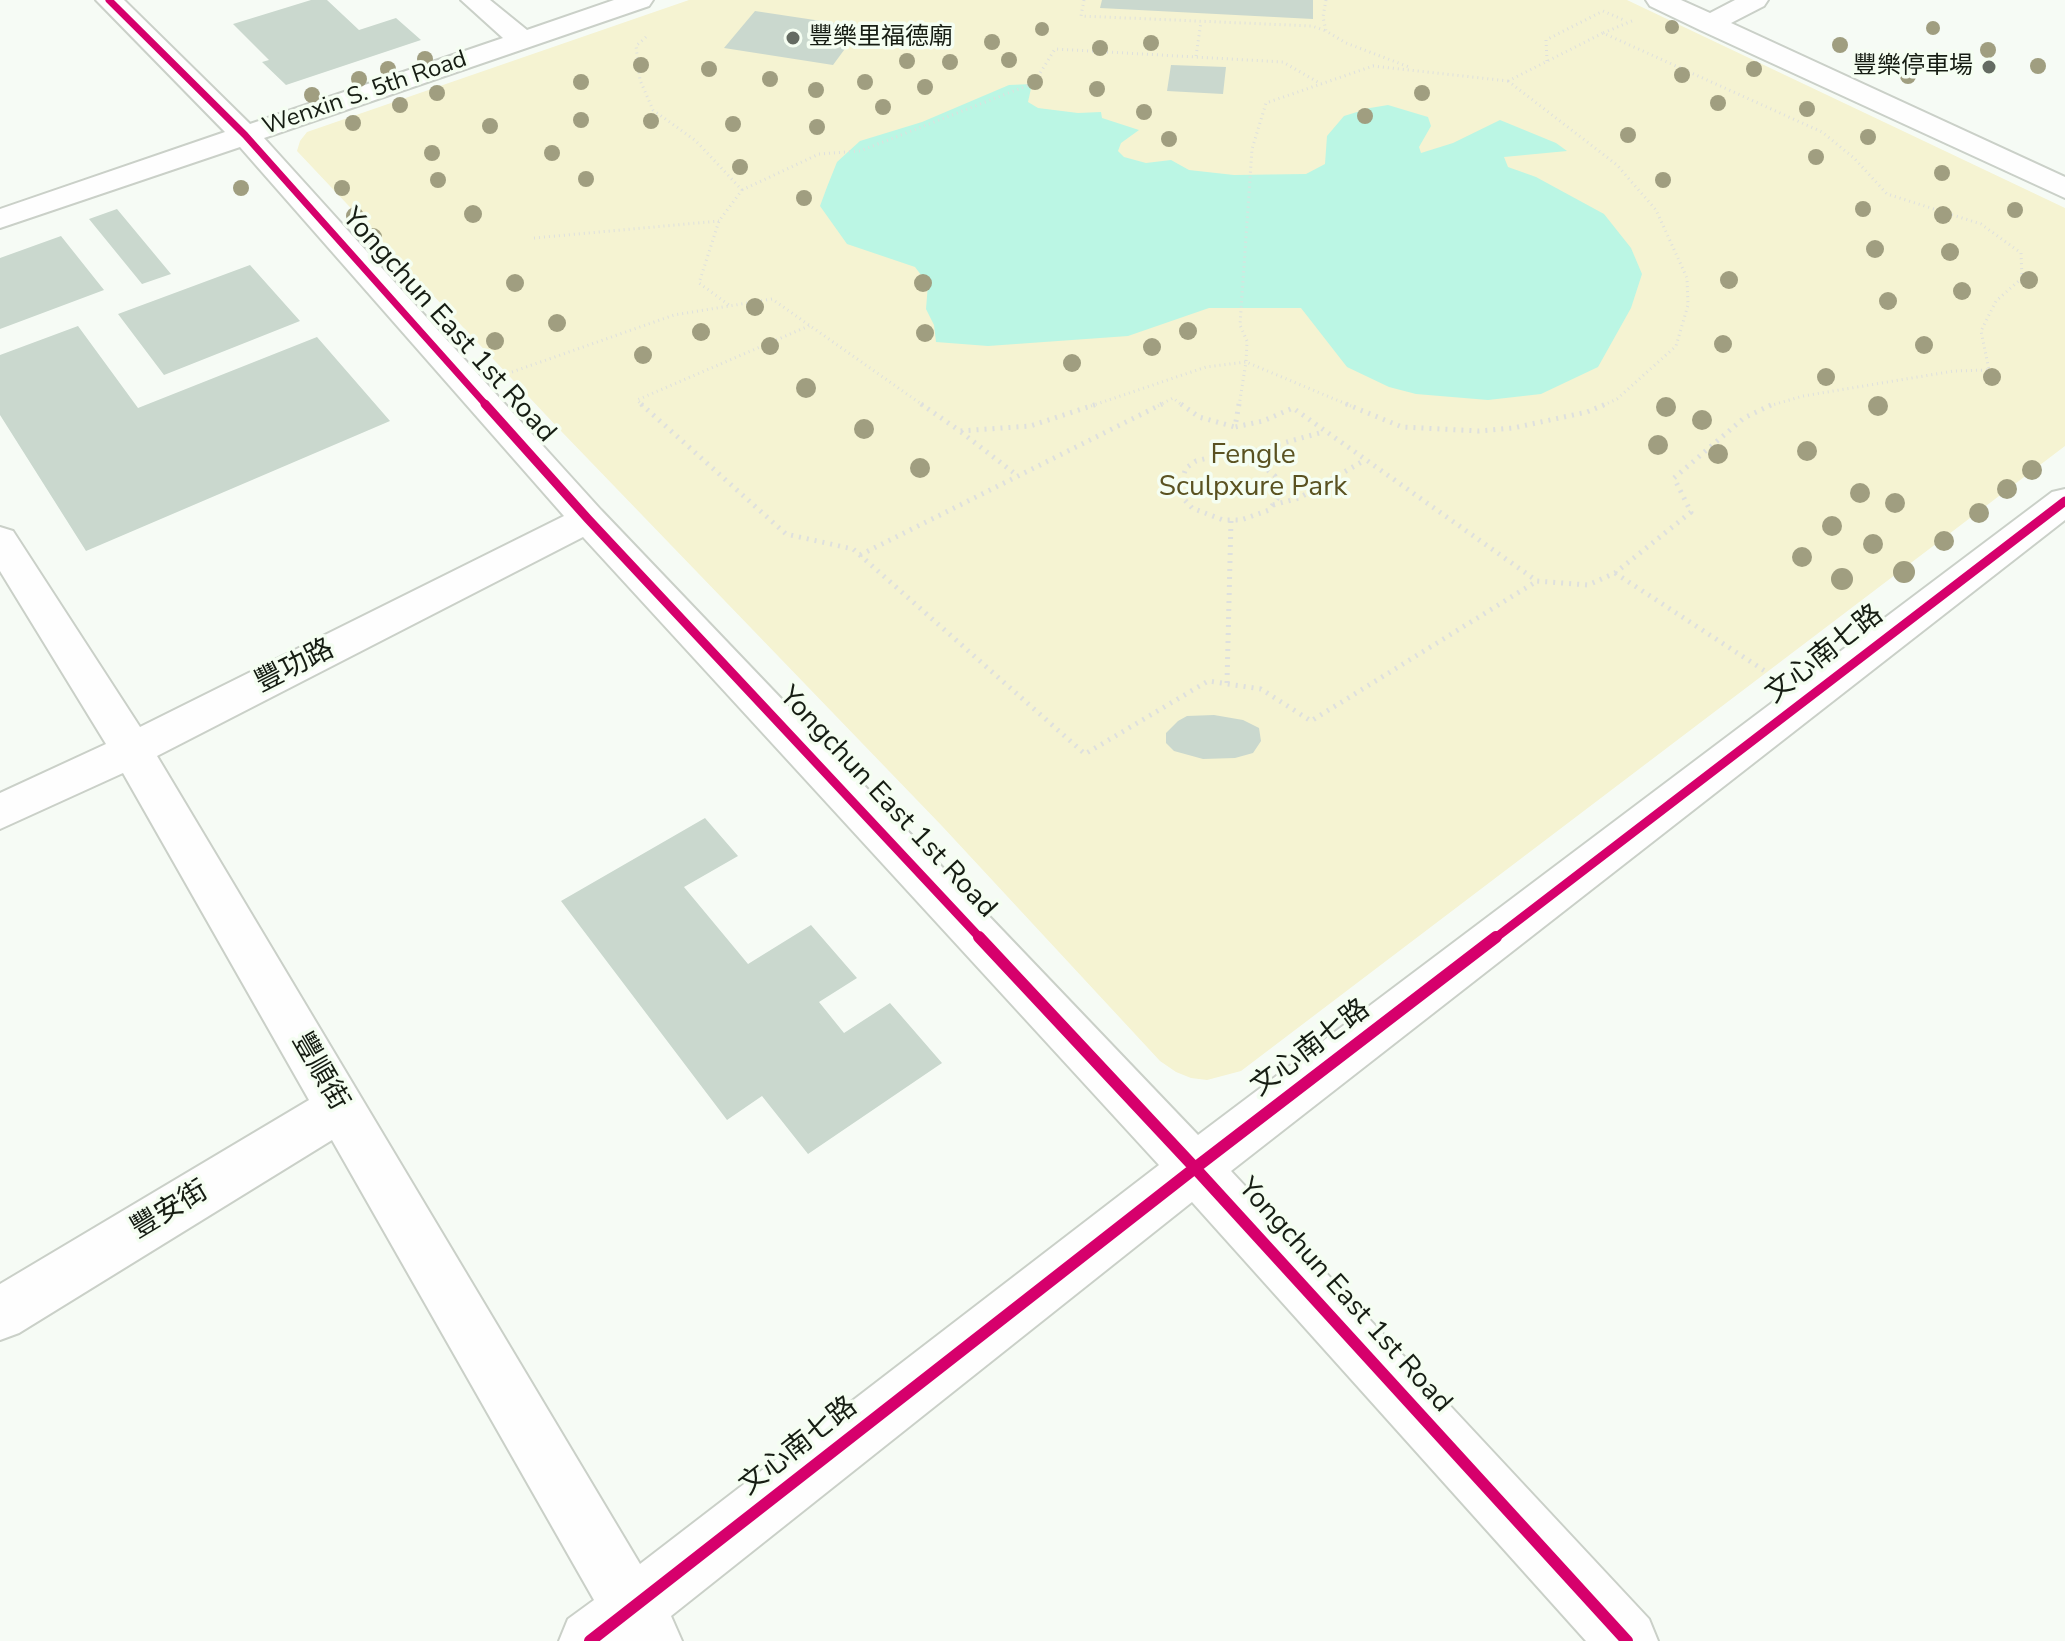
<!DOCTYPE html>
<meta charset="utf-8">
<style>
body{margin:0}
canvas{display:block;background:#f6fbf5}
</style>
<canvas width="2065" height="1641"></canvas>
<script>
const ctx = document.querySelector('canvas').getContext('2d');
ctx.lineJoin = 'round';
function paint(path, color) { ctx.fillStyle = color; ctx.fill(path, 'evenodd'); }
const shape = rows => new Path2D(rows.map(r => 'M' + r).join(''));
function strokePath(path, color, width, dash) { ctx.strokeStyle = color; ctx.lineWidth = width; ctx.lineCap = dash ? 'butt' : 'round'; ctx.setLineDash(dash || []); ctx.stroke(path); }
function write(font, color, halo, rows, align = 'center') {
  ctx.font = font + ' "Nunito Sans","Noto Sans TC",sans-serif'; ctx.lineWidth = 7; ctx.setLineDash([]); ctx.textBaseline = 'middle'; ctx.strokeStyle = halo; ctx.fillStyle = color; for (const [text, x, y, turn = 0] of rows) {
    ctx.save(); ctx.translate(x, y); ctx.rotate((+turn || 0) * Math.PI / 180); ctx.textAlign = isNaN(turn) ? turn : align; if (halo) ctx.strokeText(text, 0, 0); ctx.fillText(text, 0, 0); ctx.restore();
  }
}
paint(shape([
 [689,0,1627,0,2065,208,2065,446,1241,1071,1207,1080,1191,1078,1176,1072,1160,1061,942,826,561,431,297,151,300,141,307,132]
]), '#f5f3d2');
paint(shape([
 [1032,84,1028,102,1038,108,1078,113,1101,112,1102,118,1139,130,1121,143,1118,151,1124,157,1146,163,1171,160,1189,170,1234,175,1306,174,1325,164,1327,136,1344,116,1370,108,1388,105,1428,117,1431,126,1419,147,1421,153,1453,143,1500,120,1556,143,1567,151,1504,157,1508,167,1536,177,1604,214,1631,248,1642,274,1631,308,1598,367,1541,394,1488,400,1416,394,1389,387,1347,367,1301,308,1209,308,1128,336,988,346,936,342,934,325,926,309,928,284,915,267,847,244,820,206,827,187,837,162,860,141,922,122,1009,85]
]), '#bbf6e4');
paint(shape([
 [311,0,327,0,359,30,396,18,421,40,286,85,262,62,269,60,233,24],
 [1102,0,1313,0,1313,19,1100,8],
 [755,11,861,27,833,65,724,48],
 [1171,65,1226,67,1223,94,1167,91],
 [117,209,171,274,142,284,89,219],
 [61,236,104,290,0,329,0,258],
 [250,265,300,321,164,375,118,314],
 [78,326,138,408,317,337,390,421,86,551,0,415,0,355],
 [1214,715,1243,720,1259,728,1261,741,1253,753,1235,758,1203,759,1174,751,1166,743,1166,733,1178,721,1187,716],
 [705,818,738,856,684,887,748,964,811,925,857,978,819,1002,844,1033,890,1003,942,1063,808,1154,762,1096,727,1120,561,901]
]), '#cad8ce');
const minor = shape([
 [96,0,124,0,250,124,503,38,461,0,490,0,527,30,614,0,653,0,649,6,264,138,601,510,1198,1135,2052,492,2065,489,2065,520,1231,1171,1649,1619,1658,1641,1586,1641,1192,1202,671,1616,682,1641,559,1641,568,1619,594,1600,332,1140,19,1333,0,1340,0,1284,309,1100,123,773,0,829,0,793,106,744,0,571,0,527,13,531,140,727,564,516,240,147,0,228,0,209,225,132,96,0],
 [583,537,1159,1165,640,1564,157,756,583,537],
 [1646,0,1681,0,1710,13,1735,0,1768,0,1764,6,1731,23,2065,177,2065,198,1700,30,1650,6,1646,0]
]);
strokePath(minor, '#cad0c8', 4);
strokePath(shape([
 [1084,0,1081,16,1312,26,1326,31],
 [1326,0,1323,17,1326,31,1346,43,1409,67],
 [1632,21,1603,33,1822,132,1854,158,1887,194,1981,224,2021,253,2022,278,1996,301,1981,331,1989,370,1954,371,1803,396,1769,406],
 [646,37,636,46,640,80,653,110,696,141,742,190,719,221,699,283,729,305],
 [1196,56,1201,22],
 [1547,61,1546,40,1603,11,1626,21],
 [1508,81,1617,165,1656,210,1687,278,1688,305,1676,346,1617,399,1602,406],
 [1508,81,1603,33],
 [742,190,819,154,860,151,1034,83,1055,49,1283,62,1321,84],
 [534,238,719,221],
 [512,372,674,315,772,299,924,406],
 [643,406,637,400,811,325],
 [1091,406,1206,367,1246,362,1239,406],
 [1158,406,1173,398,1183,406],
 [1351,406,1246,362,1247,341,1240,325,1252,149,1266,103,1373,66,1508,81]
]), '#dee0de', 3, [1, 4]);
strokePath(shape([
 [641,404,786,534,853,549,1085,754,1208,681,1261,689,1311,721,1537,581],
 [921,404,960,431,1030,426,1097,404],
 [1181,404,1199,417,1235,427],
 [1239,404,1235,427,1263,421,1293,408,1537,581,1588,585,1615,573,1691,512,1674,478,1744,418,1773,404],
 [1346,404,1402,427,1479,431,1513,428,1587,412,1606,404],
 [961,432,1018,476],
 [1224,454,1254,459,1275,476,1279,487,1277,499,1269,510,1241,520,1223,520,1192,508,1183,498,1179,488,1186,468,1196,461,1224,454],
 [1240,455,1323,432],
 [1273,505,1299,498,1365,460],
 [860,555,1162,404],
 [1615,573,1768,673],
 [1227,683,1231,520]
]), '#dee0de', 5, [2, 6]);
paint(minor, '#fefefe');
strokePath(shape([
 [109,0,245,135,487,406]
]), '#d6006c', 7);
strokePath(shape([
 [485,404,588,519,981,939],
 [1494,939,2065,501]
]), '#d6006c', 9);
strokePath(shape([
 [979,937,1195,1168,1627,1641],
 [590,1641,1195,1168,1496,937]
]), '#d6006c', 12);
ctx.fillStyle = '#a09e80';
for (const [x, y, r] of [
 [1672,27,7],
 [1933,28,7],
 [1042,29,7],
 [893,30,7],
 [927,34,7],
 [992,42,8],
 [1151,43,8],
 [1840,45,8],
 [1100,48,8],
 [1988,50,8],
 [425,59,8],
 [1009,60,8],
 [907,61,8],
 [950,62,8],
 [641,65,8],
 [2038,66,8],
 [388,69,8],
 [709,69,8],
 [1754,69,8],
 [1682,75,8],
 [1908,76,8],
 [359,79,8],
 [770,79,8],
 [581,82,8],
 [865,82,8],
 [1035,82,8],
 [925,87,8],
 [1097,89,8],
 [816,90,8],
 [437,93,8],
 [1422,93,8],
 [312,95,8],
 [1718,103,8],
 [400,105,8],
 [883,107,8],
 [1807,109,8],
 [1144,112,8],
 [1365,116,8],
 [581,120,8],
 [651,121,8],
 [353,123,8],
 [733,124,8],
 [490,126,8],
 [817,127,8],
 [1628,135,8],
 [1868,137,8],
 [1169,139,8],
 [432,153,8],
 [552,153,8],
 [1816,157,8],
 [740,167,8],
 [1942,173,8],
 [586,179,8],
 [438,180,8],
 [1663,180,8],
 [241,188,8],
 [342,188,8],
 [804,198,8],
 [1863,209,8],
 [2015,210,8],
 [473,214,9],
 [1943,215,9],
 [355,216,9],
 [373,237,9],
 [1875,249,9],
 [1950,252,9],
 [1729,280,9],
 [2029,280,9],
 [515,283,9],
 [923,283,9],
 [1962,291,9],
 [1888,301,9],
 [755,307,9],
 [557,323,9],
 [1188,331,9],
 [701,332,9],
 [925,333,9],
 [495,341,9],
 [1723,344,9],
 [1924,345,9],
 [770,346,9],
 [1152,347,9],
 [643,355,9],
 [1072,363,9],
 [1826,377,9],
 [1992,377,9],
 [806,388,10],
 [1878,406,10],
 [1666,407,10],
 [1702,420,10],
 [864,429,10],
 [1658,445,10],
 [1807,451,10],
 [1718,454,10],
 [920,468,10],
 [2032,470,10],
 [2007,489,10],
 [1860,493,10],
 [1895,503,10],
 [1979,513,10],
 [1832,526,10],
 [1944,541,10],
 [1873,544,10],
 [1802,557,10],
 [1904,572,11],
 [1842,579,11]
]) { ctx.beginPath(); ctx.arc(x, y, r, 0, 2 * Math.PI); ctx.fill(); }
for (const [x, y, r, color] of [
 [793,38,8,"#646b62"],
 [1989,67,8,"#646b62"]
]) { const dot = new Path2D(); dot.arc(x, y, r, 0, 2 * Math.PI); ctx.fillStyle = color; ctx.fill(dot); strokePath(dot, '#f5fef2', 3); }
write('24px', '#161d13', '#f5fef2', [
 ["豐樂里福德廟",809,38],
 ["豐樂停車場",1973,67,"right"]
], 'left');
write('24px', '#161d13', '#f5fef2', [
 ["Wenxin S. 5th Road",365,94,-19]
]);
write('28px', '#161d13', '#f5fef2', [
 ["Yongchun East 1st Road",448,326,48],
 ["文心南七路",1825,655,-38],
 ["豐功路",295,667,-27],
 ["Yongchun East 1st Road",887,803,47],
 ["文心南七路",1311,1049,-37],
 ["豐順街",319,1072,60],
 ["豐安街",170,1211,-31],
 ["Yongchun East 1st Road",1344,1296,48],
 ["文心南七路",799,1447,-38]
]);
write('28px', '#5a5221', '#f5fef2', [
 ["Fengle",1253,456],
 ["Sculpxure Park",1253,488]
]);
</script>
